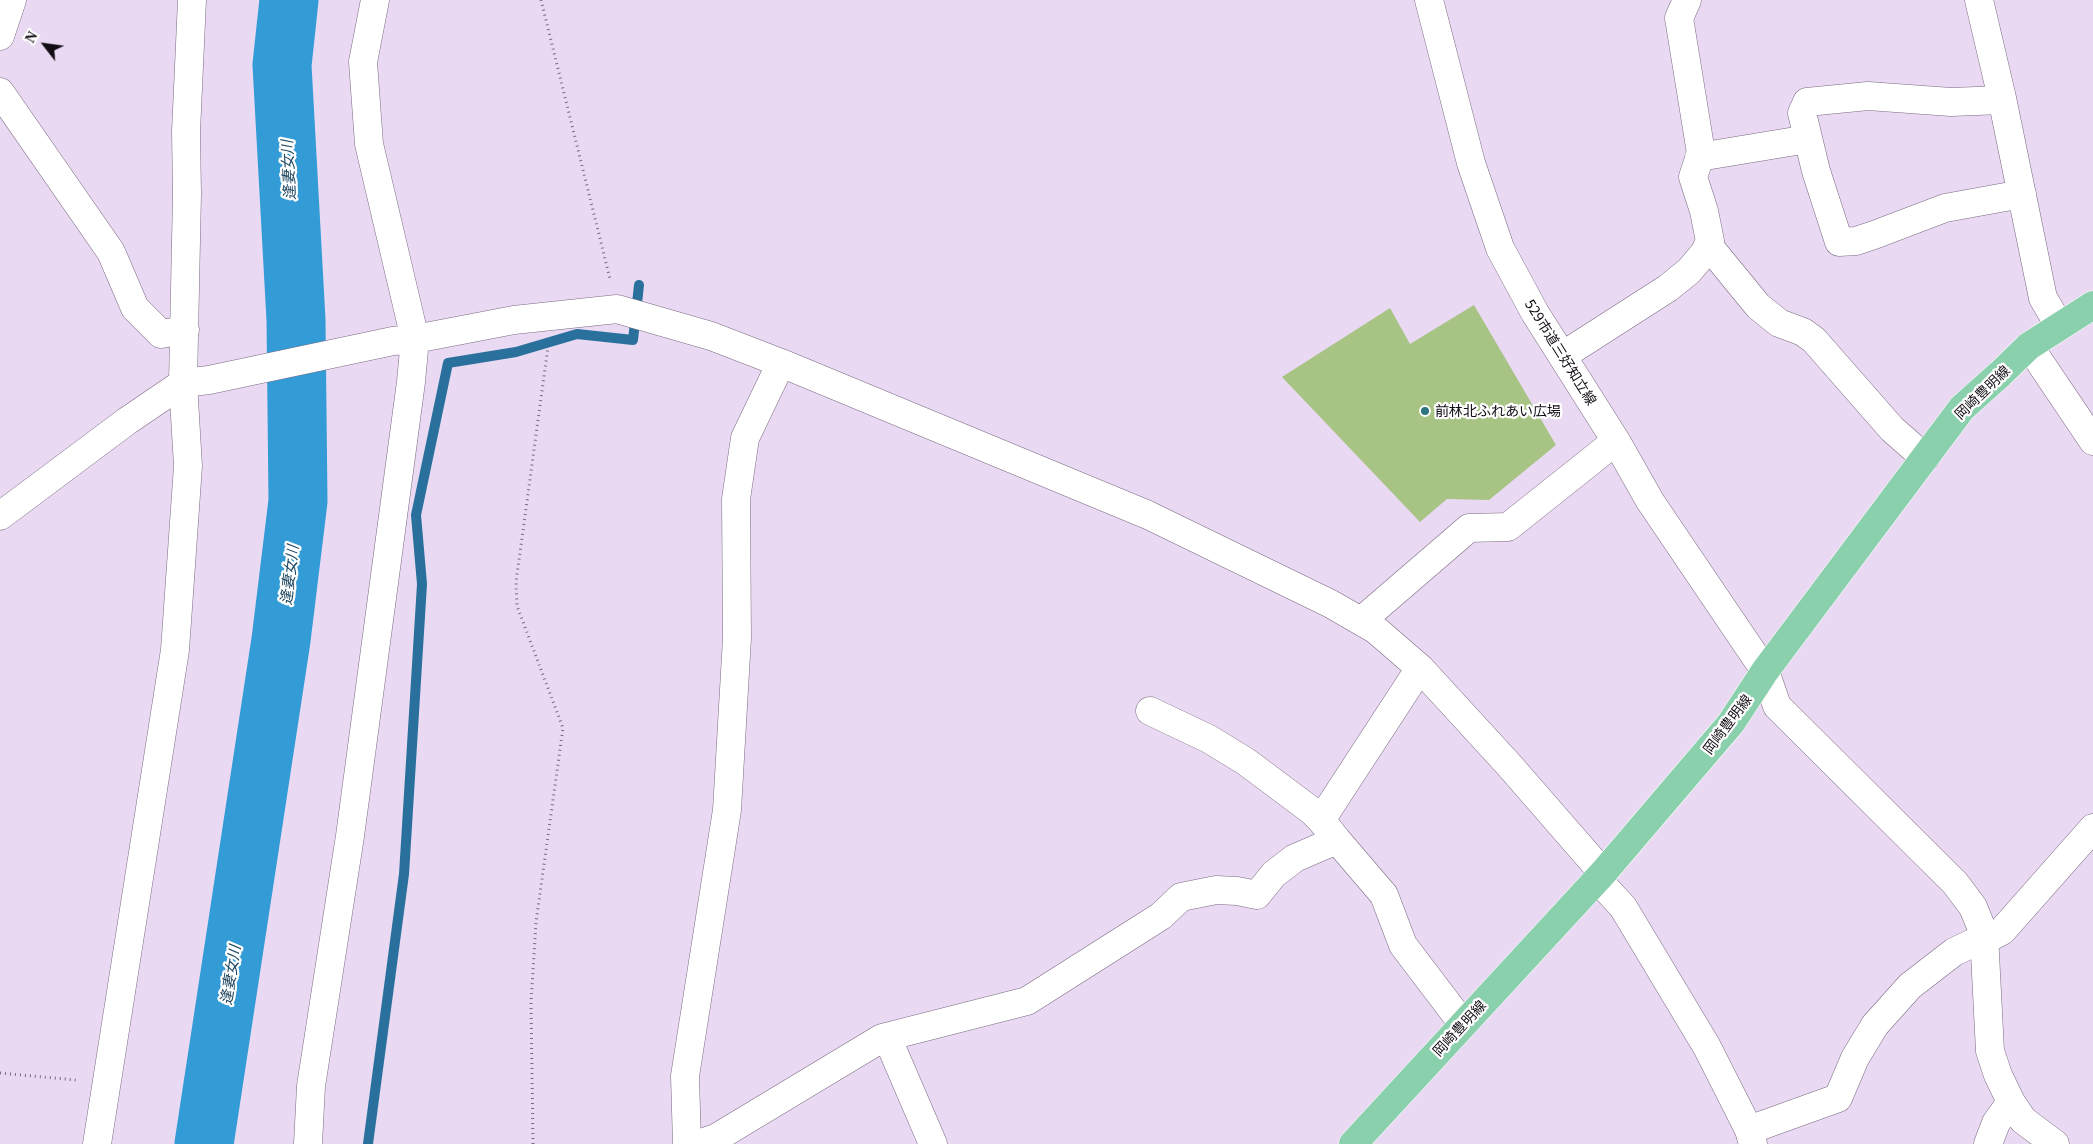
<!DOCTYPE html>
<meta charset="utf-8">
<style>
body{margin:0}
#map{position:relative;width:2093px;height:1144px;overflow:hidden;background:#ead9f2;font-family:Georgia,serif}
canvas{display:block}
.north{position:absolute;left:20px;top:20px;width:50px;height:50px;-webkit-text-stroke:4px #fff;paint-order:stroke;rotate:300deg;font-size:14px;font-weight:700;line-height:20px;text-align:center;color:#120c14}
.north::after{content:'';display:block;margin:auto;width:18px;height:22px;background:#120c14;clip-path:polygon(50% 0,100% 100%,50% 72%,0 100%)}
</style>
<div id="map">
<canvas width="2093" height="1144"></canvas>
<div class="north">N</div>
</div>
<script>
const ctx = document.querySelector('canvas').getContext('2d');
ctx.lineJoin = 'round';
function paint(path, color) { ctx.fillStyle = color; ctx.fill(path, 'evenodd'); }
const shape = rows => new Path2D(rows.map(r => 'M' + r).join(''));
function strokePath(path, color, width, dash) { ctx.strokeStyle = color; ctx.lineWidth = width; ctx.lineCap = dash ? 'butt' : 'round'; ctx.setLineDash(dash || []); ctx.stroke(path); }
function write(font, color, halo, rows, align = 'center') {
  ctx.font = font + ' Georgia,"Noto Sans JP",serif'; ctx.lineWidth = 4.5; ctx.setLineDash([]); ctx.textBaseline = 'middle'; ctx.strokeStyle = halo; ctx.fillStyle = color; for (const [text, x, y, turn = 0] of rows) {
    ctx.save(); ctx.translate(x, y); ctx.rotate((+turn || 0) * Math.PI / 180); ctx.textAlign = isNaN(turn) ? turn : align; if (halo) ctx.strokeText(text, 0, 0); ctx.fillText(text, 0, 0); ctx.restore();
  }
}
paint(shape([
 [1474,305,1556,445,1489,500,1447,499,1420,522,1282,377,1390,308,1410,344]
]), '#a7c485');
strokePath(shape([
 [368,1144,404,874,422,584,416,515,448,363,516,352,577,334,633,340,639,285]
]), '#29719c', 10);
strokePath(shape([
 [204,1144,281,640,298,501,296,320,282,65,289,0]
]), '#339cd7', 59);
const minor = shape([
 [1429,0,1471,163,1500,248,1535,313,1616,441,1650,501,1765,671,1777,706,1955,883,1973,907,1984,934,1990,1051,1998,1075,2011,1102,2023,1120,2055,1144],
 [1979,0,2002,98,2043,298,2059,325],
 [0,36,12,0],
 [0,92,111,252,135,308,161,334,185,330],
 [2002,100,1951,102,1868,96,1807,102,1802,113,1816,171,1839,242,1856,241,1874,235,1945,208,2022,194],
 [1699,157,1808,139],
 [1707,247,1713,251,1758,306,1779,323,1803,332,1814,340,1892,429,1925,458],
 [2029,346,2093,441],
 [1562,356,1668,288,1689,271,1705,252,1710,241,1704,211,1693,177,1701,153,1679,18,1687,0],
 [0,516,127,421,183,383,209,380,393,341,415,339,514,320,617,309,711,336,781,363,1148,515,1331,604,1376,630,1420,668,1509,765,1603,873],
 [1361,621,1469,528,1508,527,1616,441],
 [1150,711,1209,739,1245,761,1312,811,1321,820],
 [1337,840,1384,895,1403,945,1463,1024],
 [1597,879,1623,907,1707,1047,1749,1130,1753,1144],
 [887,1037,933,1144],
 [1749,1130,1838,1098,1855,1058,1875,1025,1910,986,1954,952,1977,941,1985,940,2002,931,2093,828],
 [97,1144,175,650,188,466,183,383,187,194,186,132,192,0],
 [308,1144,311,1086,350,836,411,382,415,339,369,144,363,62,375,0],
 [687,1144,685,1076,727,810,737,638,736,499,745,438,781,363],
 [698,1144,716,1138,882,1038,1027,1001,1161,916,1181,897,1216,890,1237,891,1257,895,1274,874,1295,858,1337,840,1321,820,1420,668],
 [1988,1144,1996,1123,2011,1102]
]);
const major = shape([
 [1353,1144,1603,873,1731,723,1765,671,1962,408,2000,374,2029,346,2093,305]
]);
strokePath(minor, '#796a80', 29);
strokePath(major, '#fff', 29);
strokePath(shape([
 [541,0,610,279],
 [0,1073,76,1080],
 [533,1144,531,1003,536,922,563,728,517,606,516,582,548,347]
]), '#776c7c', 3, [1, 4]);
strokePath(minor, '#fff', 28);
strokePath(major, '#8ad0ad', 28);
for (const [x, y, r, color] of [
 [1425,411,5,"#2d7580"]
]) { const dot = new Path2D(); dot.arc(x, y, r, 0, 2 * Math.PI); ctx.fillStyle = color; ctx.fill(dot); strokePath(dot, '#fff', 2); }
write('14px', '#120c14', '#fff', [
 ["529市道三好知立線",1561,352,58],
 ["岡崎豊明線",1982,392,-44],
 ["岡崎豊明線",1727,724,-53],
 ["岡崎豊明線",1459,1028,-47]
]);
write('14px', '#120c14', '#fff', [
 ["前林北ふれあい広場",1435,411]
], 'left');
write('italic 15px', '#1e4760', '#fff', [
 ["逢妻女川",288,170,-93],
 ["逢妻女川",289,575,-83],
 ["逢妻女川",230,975,-81]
]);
</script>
